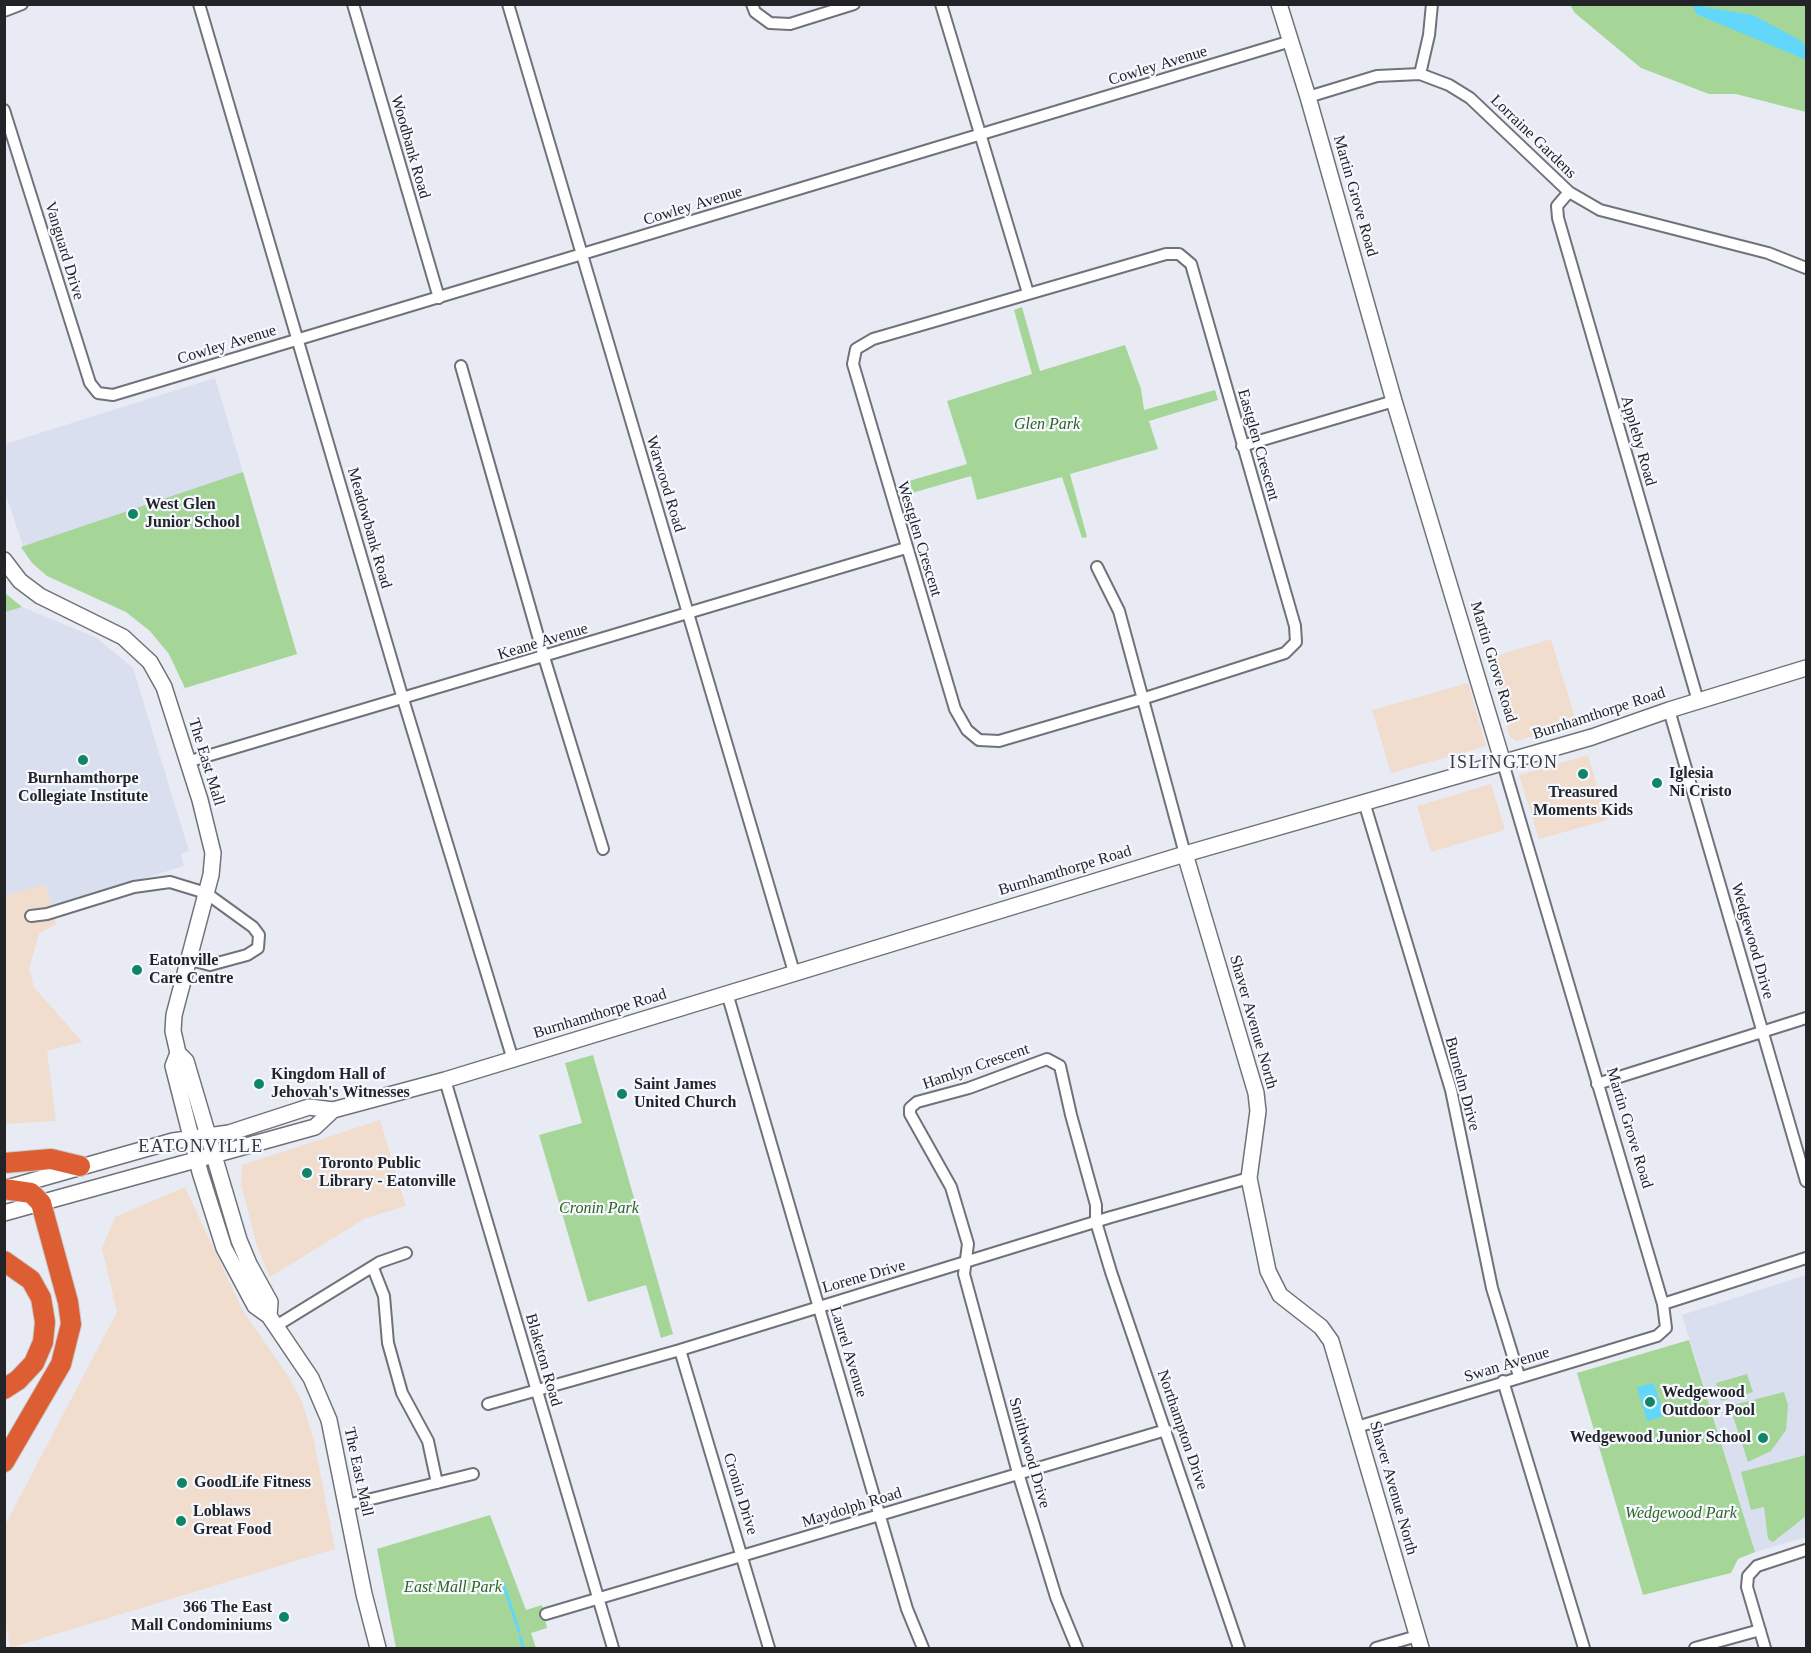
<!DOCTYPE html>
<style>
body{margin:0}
#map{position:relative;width:1811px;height:1653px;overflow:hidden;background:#e8ebf3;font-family:Georgia,serif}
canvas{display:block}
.frame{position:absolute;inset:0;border:6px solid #232427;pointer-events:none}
</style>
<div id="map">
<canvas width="1811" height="1653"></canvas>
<div class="frame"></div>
</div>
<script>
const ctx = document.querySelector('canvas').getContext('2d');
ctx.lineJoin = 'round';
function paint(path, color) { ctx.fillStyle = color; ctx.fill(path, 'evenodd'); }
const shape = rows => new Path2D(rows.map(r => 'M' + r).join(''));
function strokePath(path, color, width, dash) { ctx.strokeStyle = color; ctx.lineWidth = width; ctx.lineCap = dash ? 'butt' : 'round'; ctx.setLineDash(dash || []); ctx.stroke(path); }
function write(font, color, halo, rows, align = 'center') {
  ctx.font = font + ' Georgia,serif'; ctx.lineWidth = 4.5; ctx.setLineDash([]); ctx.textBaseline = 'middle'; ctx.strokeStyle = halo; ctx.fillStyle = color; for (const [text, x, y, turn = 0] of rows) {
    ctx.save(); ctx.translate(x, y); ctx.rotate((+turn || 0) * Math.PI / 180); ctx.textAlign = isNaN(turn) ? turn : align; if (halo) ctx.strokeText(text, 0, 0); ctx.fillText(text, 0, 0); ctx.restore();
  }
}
paint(shape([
 [1551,639,1577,724,1516,741,1510,737,1486,659],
 [1468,683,1486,746,1391,773,1372,710],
 [1588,755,1607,820,1539,839,1519,775],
 [1491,784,1505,830,1431,852,1417,806],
 [46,883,56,924,39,934,29,969,34,987,82,1042,47,1051,56,1121,5,1124,4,896],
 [380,1120,406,1206,366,1218,270,1277,257,1246,241,1184,242,1165],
 [185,1187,242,1309,288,1376,302,1402,314,1441,335,1549,10,1648,4,1606,5,1525,117,1312,102,1248,115,1217]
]), '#f1ddce');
paint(shape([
 [215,378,297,654,185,688,169,654,150,631,126,612,47,576,26,555,5,492,5,444],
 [4,592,22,607,97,638,133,668,189,851,181,854,184,866,52,906,45,884,5,896],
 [1806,1275,1806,1537,1755,1552,1682,1315]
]), '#d9dfee');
paint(shape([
 [1570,5,1806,5,1806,112,1736,94,1709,94,1641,68,1575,13],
 [1022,307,1040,371,1125,345,1141,389,1144,410,1215,390,1218,400,1149,421,1158,449,1070,474,1087,537,1082,538,1062,477,977,500,971,476,905,495,902,483,967,464,947,401,1032,374,1014,310],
 [243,472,297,654,185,688,169,654,150,631,126,612,47,576,32,563,21,547],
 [4,592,6,594,22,607,5,612],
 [593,1055,673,1334,661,1338,646,1285,588,1302,539,1135,582,1123,565,1063],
 [1689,1340,1755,1552,1738,1559,1731,1573,1643,1595,1577,1373],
 [1747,1374,1753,1392,1721,1401,1716,1383],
 [1784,1392,1788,1405,1786,1430,1771,1451,1748,1462,1731,1410,1733,1405],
 [1806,1455,1806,1516,1773,1542,1768,1539,1764,1507,1751,1510,1741,1472],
 [490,1515,526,1610,542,1605,547,1628,531,1633,536,1648,396,1648,377,1549]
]), '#a5d698');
paint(shape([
 [1693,5,1753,15,1800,40,1806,47,1806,60,1696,14],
 [1654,1383,1664,1416,1647,1421,1637,1387]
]), '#62d7f9');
strokePath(shape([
 [503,1583,519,1631],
 [520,1636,523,1648]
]), '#62d7f9', 3);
const street = shape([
 [199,4,403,699,513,1060],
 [353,4,439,298],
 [508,4,794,972],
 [752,4,755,12,770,23,790,24,854,4],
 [941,4,1028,293],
 [4,11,22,4],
 [1420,74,1429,35,1432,4],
 [1308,97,1377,76,1420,74,1449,85,1470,98,1569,192,1600,210,1768,253,1806,268],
 [4,110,90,383,98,393,113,395,1291,41],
 [1569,192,1557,206,1558,218,1698,701],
 [1166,254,1179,254,1191,264,1295,626,1296,642,1285,653,1142,699,999,741,979,740,967,730,955,709,853,364,856,349,873,339,1166,254],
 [461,366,544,657,603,849],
 [1242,446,1394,401],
 [1097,567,1119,611,1185,854],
 [1669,710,1806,1181],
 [187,762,906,548],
 [1364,802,1451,1090,1492,1288,1519,1376],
 [31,916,47,914,134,887,170,882,206,893,253,927,259,935,258,948,247,955,210,965,187,959],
 [727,993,907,1609,923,1648],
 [445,1080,613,1648],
 [1597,1084,1806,1018],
 [373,1268,384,1296,388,1343,402,1393,428,1441,437,1483],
 [1663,1304,1806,1258],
 [276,1326,380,1262,406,1253],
 [680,1350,769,1648],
 [1503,1381,1584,1648],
 [488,1404,680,1350,1111,1217,1249,1178],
 [1357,1427,1657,1336,1666,1328,1663,1304,1503,763],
 [347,1505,473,1474],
 [546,1614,1166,1430],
 [1077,1648,1056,1597,1018,1473,964,1274,968,1244,951,1187,910,1114,910,1108,917,1102,969,1088,1047,1059,1060,1066,1071,1115,1096,1205,1096,1222,1111,1272,1239,1648],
 [1376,1648,1417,1636],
 [1695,1648,1760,1630],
 [1765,1648,1747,1587,1748,1576,1757,1566,1806,1550]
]);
const secondary = shape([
 [1279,4,1308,97,1394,401,1503,763],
 [4,560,20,581,40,596,123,637,150,662,164,687,200,800,213,853,211,875,174,1015,173,1031,178,1053,173,1066,200,1172,224,1248,255,1306,269,1316,311,1378,329,1420,364,1594,378,1648],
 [1185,854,1256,1093,1258,1111,1249,1178,1268,1271,1280,1295,1321,1327,1331,1341,1421,1648],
 [178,1053,186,1061,239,1240,249,1264,270,1302,269,1316],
 [7,1188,173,1141,229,1133,309,1107,333,1110,445,1080,1185,854,1592,737,1669,710,1806,668],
 [4,1213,315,1127,333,1110]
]);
const highway = shape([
 [4,1163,51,1159,80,1166],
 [4,1189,31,1193,41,1203,68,1302,71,1324,61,1364,4,1462],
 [4,1261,31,1280,41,1298,45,1322,43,1342,34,1363,18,1380,4,1389]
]);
strokePath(street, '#6f7279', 14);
strokePath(secondary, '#6f7279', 18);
strokePath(highway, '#cacacb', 22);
strokePath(street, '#fff', 10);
strokePath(secondary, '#fff', 15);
strokePath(highway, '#de5e33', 20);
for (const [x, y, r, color] of [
 [133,514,6,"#108565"],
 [83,760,6,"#108565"],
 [1583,774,6,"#108565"],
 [1657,783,6,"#108565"],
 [137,970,6,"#108565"],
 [259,1084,6,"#108565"],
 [622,1094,6,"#108565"],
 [307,1173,6,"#108565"],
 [1650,1402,6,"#108565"],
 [1763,1438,6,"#108565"],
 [182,1483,6,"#108565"],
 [181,1521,6,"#108565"],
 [284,1617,6,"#108565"]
]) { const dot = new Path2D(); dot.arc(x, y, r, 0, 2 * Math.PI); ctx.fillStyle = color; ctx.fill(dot); strokePath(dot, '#f5f8fe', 2); }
write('16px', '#232427', '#f5f8fe', [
 ["Cowley Avenue",1158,66,-17],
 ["Lorraine Gardens",1533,137,44],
 ["Woodbank Road",410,147,74],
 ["Martin Grove Road",1355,196,74],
 ["Cowley Avenue",693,206,-17],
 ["Vanguard Drive",64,251,73],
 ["Cowley Avenue",227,345,-17],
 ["Appleby Road",1638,441,74],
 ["Eastglen Crescent",1258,445,74],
 ["Warwood Road",665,484,73],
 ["Meadowbank Road",369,528,74],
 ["Westglen Crescent",919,539,73],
 ["Keane Avenue",543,642,-17],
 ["Martin Grove Road",1493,662,73],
 ["Burnhamthorpe Road",1599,714,-18],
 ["The East Mall",206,762,73],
 ["Burnhamthorpe Road",1065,871,-17],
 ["Wedgewood Drive",1752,941,74],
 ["Burnhamthorpe Road",600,1014,-17],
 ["Shaver Avenue North",1253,1022,74],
 ["Hamlyn Crescent",976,1067,-19],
 ["Burnelm Drive",1462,1084,75],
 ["Martin Grove Road",1629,1128,73],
 ["Lorene Drive",864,1277,-16],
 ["Laurel Avenue",848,1352,73],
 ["Blaketon Road",543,1360,74],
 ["Swan Avenue",1507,1365,-17],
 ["Northampton Drive",1182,1430,71],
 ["Smithwood Drive",1029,1453,74],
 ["The East Mall",358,1472,78],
 ["Shaver Avenue North",1393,1488,74],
 ["Cronin Drive",740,1494,73],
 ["Maydolph Road",852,1508,-17]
]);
write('italic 16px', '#2f641f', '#f5f8fe', [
 ["Glen Park",1047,425],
 ["Cronin Park",599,1209],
 ["Wedgewood Park",1681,1514],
 ["East Mall Park",453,1588]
]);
write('bold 16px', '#232427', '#f5f8fe', [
 ["West Glen",145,505],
 ["Junior School",145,523],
 ["Iglesia",1669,774],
 ["Ni Cristo",1669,792],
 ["Burnhamthorpe",83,779,"center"],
 ["Collegiate Institute",83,797,"center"],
 ["Treasured",1583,793,"center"],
 ["Moments Kids",1583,811,"center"],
 ["Eatonville",149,961],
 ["Care Centre",149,979],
 ["Kingdom Hall of",271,1075],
 ["Jehovah's Witnesses",271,1093],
 ["Saint James",634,1085],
 ["United Church",634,1103],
 ["Toronto Public",319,1164],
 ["Library - Eatonville",319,1182],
 ["Wedgewood",1662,1393],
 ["Outdoor Pool",1662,1411],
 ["Wedgewood Junior School",1751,1438,"right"],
 ["GoodLife Fitness",194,1483],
 ["Loblaws",193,1512],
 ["Great Food",193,1530],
 ["366 The East",272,1608,"right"],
 ["Mall Condominiums",272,1626,"right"]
], 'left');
ctx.letterSpacing = '1.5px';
write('18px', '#36393f', '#f5f8fe', [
 ["ISLINGTON",1504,763],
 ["EATONVILLE",201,1147]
]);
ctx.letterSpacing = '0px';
</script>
